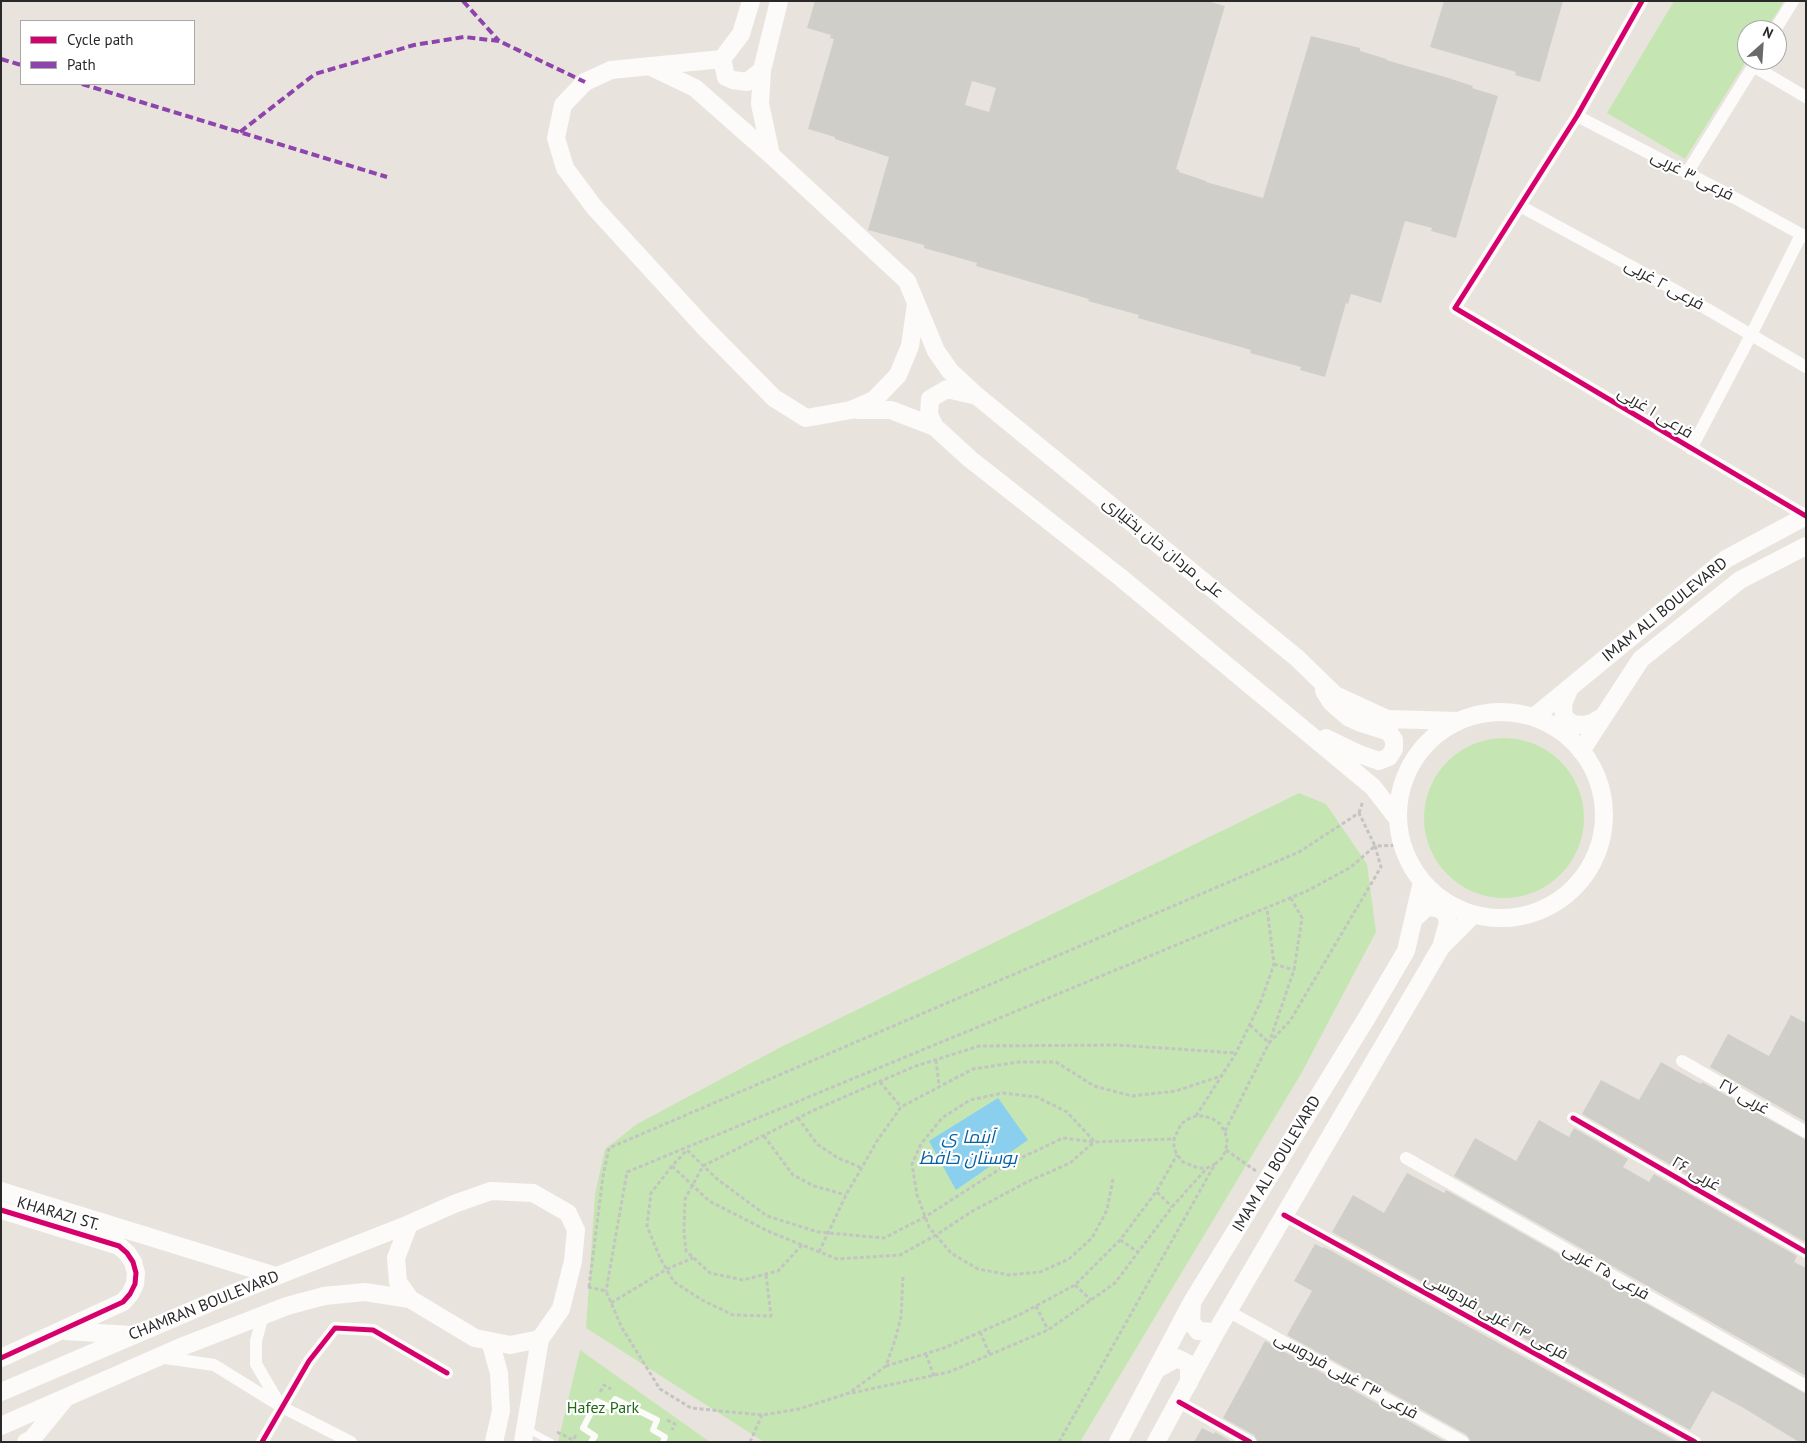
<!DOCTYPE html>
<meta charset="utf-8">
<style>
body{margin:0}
#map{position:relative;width:1807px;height:1443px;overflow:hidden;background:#e8e4dd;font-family:"PT Sans",sans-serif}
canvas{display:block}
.frame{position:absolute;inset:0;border:2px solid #292929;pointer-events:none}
.legend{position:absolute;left:20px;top:20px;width:175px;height:65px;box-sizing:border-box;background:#fff;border:1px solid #a9a9a9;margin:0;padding:6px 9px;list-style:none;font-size:15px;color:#292929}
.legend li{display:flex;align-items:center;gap:10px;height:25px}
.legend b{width:25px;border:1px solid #a9a9a9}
.north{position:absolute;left:1737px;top:20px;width:50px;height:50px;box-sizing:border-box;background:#fff;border:1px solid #a9a9a9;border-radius:50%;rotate:26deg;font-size:14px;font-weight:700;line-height:20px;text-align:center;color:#292929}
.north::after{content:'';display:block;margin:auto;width:18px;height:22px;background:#6c6a68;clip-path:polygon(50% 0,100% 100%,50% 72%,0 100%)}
</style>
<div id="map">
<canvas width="1807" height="1443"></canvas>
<div class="frame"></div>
<ul class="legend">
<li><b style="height:6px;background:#d6006c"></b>Cycle path</li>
<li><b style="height:6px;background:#8e44ad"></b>Path</li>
</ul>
<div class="north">N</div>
</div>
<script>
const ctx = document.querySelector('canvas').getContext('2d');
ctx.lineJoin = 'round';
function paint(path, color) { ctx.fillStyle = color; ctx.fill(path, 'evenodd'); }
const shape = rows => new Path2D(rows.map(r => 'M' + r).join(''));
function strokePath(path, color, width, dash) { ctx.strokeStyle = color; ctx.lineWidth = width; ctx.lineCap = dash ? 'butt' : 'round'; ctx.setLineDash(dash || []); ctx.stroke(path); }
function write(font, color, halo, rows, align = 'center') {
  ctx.font = font + ' "PT Sans",Cairo,sans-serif'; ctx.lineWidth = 4.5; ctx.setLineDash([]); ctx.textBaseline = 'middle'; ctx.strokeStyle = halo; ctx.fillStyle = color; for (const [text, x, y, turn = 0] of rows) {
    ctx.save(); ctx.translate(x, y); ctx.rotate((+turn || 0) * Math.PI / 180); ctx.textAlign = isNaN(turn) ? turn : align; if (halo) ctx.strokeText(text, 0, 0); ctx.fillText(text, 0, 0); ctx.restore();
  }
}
paint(shape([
 [1674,1,1784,1,1766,30,1747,30,1747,60,1685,159,1607,113],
 '1424 818a80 80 0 1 1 160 0a80 80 0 1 1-160 0Z',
 [1299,793,1326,804,1367,864,1376,932,1301,1074,1080,1442,764,1442,586,1328,595,1194,605,1149,637,1124,779,1048],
 [580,1350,710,1442,558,1442]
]), '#c5e6b3');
paint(shape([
 [998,1098,1028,1140,956,1190,929,1141]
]), '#8bcfef');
paint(shape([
 [815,1,1207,1,1225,6,1176,169,1179,170,1179,172,1206,181,1206,182,1263,198,1311,36,1360,48,1360,51,1387,59,1386,60,1445,77,1473,86,1472,88,1498,96,1456,238,1431,231,1432,228,1405,221,1381,303,1351,294,1348,304,1346,303,1325,377,1300,370,1301,367,1250,353,1251,350,1138,318,1139,315,1088,301,1089,299,976,266,977,263,924,248,924,245,868,230,889,157,835,139,835,137,808,129,834,39,830,38,831,35,807,28],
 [972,81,996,88,989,112,965,105],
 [1444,1,1563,1,1540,82,1515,75,1516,72,1430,47],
 [1791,1015,1806,1023,1806,1122,1710,1067,1728,1034,1769,1056],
 [1661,1062,1697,1082,1701,1084,1702,1082,1806,1140,1805,1242,1582,1114,1601,1080,1639,1100],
 [1539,1120,1569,1137,1574,1128,1628,1159,1623,1167,1649,1182,1654,1174,1797,1256,1794,1262,1806,1268,1806,1376,1454,1176,1475,1138,1516,1161],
 [1407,1173,1444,1193,1446,1190,1806,1394,1806,1442,1799,1442,1742,1407,1712,1391,1690,1430,1332,1232,1353,1195,1384,1213],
 [1315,1244,1323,1248,1324,1247,1678,1442,1471,1442,1467,1435,1287,1335,1312,1291,1294,1281],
 [1265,1341,1446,1442,1258,1442,1254,1435,1223,1418],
 [1202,1428,1214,1434,1215,1432,1233,1442,1194,1442]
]), '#d0cec9');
strokePath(shape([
 [1359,813,1363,801],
 [1274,964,1294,970],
 [1250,1025,1269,1043,1290,1021,1381,867,1375,846,1402,845],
 [936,1060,939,1086],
 [880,1082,901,1107],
 [1196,1116,1236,1053,1261,1001,1274,964,1267,908],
 [798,1118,817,1144,838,1158,862,1168],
 [1225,1131,1269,1043,1294,970,1302,918,1291,898],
 [764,1136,793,1175,814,1186,846,1195],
 [1094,1141,1067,1112,1037,1097,1003,1093,970,1100,942,1118,921,1144,912,1164,917,1195,929,1227,951,1253,978,1269,1009,1275,1040,1272,1069,1259,1092,1238,1107,1210,1113,1179],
 [1226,1150,1256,1171],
 [672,1166,709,1201,770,1232,837,1259,900,1255,936,1235,971,1212,1027,1182,1070,1163,1094,1142],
 [1157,1192,1172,1207],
 [1120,1240,1138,1252],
 [802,1245,778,1271,743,1280,710,1273,686,1251,684,1231,685,1199,703,1166,810,1112,913,1067,979,1046,1117,1045,1236,1053],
 [819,1252,846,1195,877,1141,901,1107,973,1069,1019,1062,1056,1062,1094,1086,1132,1096,1176,1091,1221,1076],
 [766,1275,771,1316,733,1315,702,1300,674,1282,660,1258,647,1226,651,1193,672,1166,687,1150,717,1179,767,1216,818,1232,884,1238,925,1217,1006,1165,1063,1138,1094,1142,1174,1139],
 [1075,1285,1091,1300],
 [588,1287,606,1291,622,1328,660,1389,691,1408,762,1415,799,1409,849,1393,886,1366,895,1340,901,1317,903,1276],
 [589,1287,603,1176,609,1148,1299,852,1359,813,1375,846,1351,867,1307,891,627,1172,606,1291],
 [611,1303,667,1269,693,1258],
 [1036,1306,1048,1330],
 [980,1332,990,1355],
 [926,1354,934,1376],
 [886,1366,944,1348,1019,1315,1075,1285,1120,1240,1156,1192,1177,1155],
 [600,1392,604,1385,611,1389],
 [852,1393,949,1372,1048,1330,1115,1283,1172,1207,1207,1168],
 [667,1420,675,1424,672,1430],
 [557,1432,573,1440,576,1435],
 [750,1442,762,1415],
 [1059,1442,1215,1164,1222,1158,1226,1150,1227,1140,1225,1132,1220,1124,1213,1119,1204,1116,1196,1116,1188,1119,1181,1124,1174,1139,1174,1148,1177,1155,1183,1162,1198,1168,1207,1168,1215,1164]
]), '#c4c4c3', 3, [4, 2.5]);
strokePath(shape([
 [528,1426,530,1430,536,1434,551,1442],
 [591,1442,595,1436,583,1428,597,1401,610,1407,615,1399,657,1420,653,1430,665,1437,663,1442]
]), '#fcfbfa', 6);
strokePath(shape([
 [1642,1,1577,116,1455,308,1806,516],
 [1775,30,1793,1],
 [1753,66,1806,97],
 [1577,116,1724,192,1806,237],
 [1687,173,1757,60],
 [1520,206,1673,289,1806,367],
 [1691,449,1751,335,1801,235],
 [1682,1061,1806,1132],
 [1573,1118,1806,1252],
 [1406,1158,1806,1386],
 [1284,1215,1695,1442],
 [1228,1311,1463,1442],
 [263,1315,256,1341,256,1364,280,1405],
 [159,1357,214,1365,282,1407,351,1442],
 [1179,1402,1250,1442],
 [262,1442,309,1361,335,1328,373,1330,447,1373]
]), '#fcfbfa', 12);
strokePath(shape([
 [751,1,741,34,722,59,611,70,585,82,563,105,556,138,565,168,594,207,704,327,774,398,806,418,851,410,874,400,898,375,910,346,916,304],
 [722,59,726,77,733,80,747,82,762,70],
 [651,67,695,88,771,155,907,281,936,351,950,371,977,396,1297,658,1335,695,1387,719,1458,721],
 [771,155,760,104,762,70,779,1],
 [858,410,891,410,935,427,970,459,1120,577,1373,787,1397,818],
 [935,427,929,415,930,399,947,389,977,396],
 [1570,687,1563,704,1564,718,1573,724,1583,725,1592,723,1604,716],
 [1324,691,1331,702,1348,717,1361,723,1389,732,1394,740,1394,749,1389,757,1379,761,1359,754,1326,738],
 '1398 815a103 103 0 1 1 206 0a103 103 0 1 1-206 0Z',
 [1534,717,1726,559,1806,516],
 [1581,751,1641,659,1740,580,1806,546],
 [1413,920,1426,908,1431,907,1440,909,1446,914,1448,923,1442,944],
 [1,1191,276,1276],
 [491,1191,533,1193,568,1213,576,1230,573,1261,561,1309,540,1339,510,1345,475,1338,410,1299,398,1282,396,1258,409,1224,454,1204,491,1191],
 [1,1210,119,1246,127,1253,133,1262,136,1273,135,1284,130,1294,123,1302,1,1358],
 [1192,1302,1191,1322,1198,1331,1216,1332],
 [65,1331,131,1335],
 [490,1341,499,1373,501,1411,494,1442],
 [1157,1369,1177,1358,1189,1364,1189,1383],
 [1,1392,221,1298,409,1224],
 [1,1426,181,1347,287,1306,324,1296,365,1292,410,1299],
 [26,1442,32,1439,64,1400],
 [523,1442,540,1339],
 [1118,1442,1192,1302,1366,1019,1406,951,1422,882],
 [1156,1442,1216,1332,1441,947,1473,915]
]), '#fcfbfa', 18);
strokePath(shape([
 [463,1,499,41],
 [1,59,21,65],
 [82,84,387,177],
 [240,132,315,74,414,45,464,37,499,41,585,82]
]), '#8e44ad', 4, [8, 4]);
strokePath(shape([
 [1642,1,1577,116,1455,308,1806,516],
 [1573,1118,1806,1252],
 [1,1210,119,1246,127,1253,133,1262,136,1273,135,1284,130,1294,123,1302,1,1358],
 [1284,1215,1695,1442],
 [1179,1402,1250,1442],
 [262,1442,309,1361,335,1328,373,1330,447,1373]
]), '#d6006c', 5);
write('16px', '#292929', '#fff', [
 ["فرعی ۳ غربی",1692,176,27],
 ["فرعی ۲ غربی",1664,285,29],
 ["فرعی ۱ غربی",1655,413,31],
 ["علی مردان خان بختیاری",1163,548,39],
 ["IMAM ALI BOULEVARD",1665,610,-39],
 ["۲۷ غربی",1744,1097,30],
 ["IMAM ALI BOULEVARD",1277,1164,-59],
 ["۲۶ غربی",1696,1174,30],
 ["KHARAZI ST.",58,1214,16],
 ["فرعی ۲۵ غربی",1606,1272,30],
 ["CHAMRAN BOULEVARD",204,1306,-22],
 ["فرعی ۲۴ غربی فردوسی",1496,1317,29],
 ["فرعی ۲۳ غربی فردوسی",1346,1376,29]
]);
write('16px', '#206a14', '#fff', [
 ["Hafez Park",603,1408]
]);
write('italic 18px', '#0461a2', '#fff', [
 ["آبنما ی",968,1138],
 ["بوستان حافظ",968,1159]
]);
</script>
